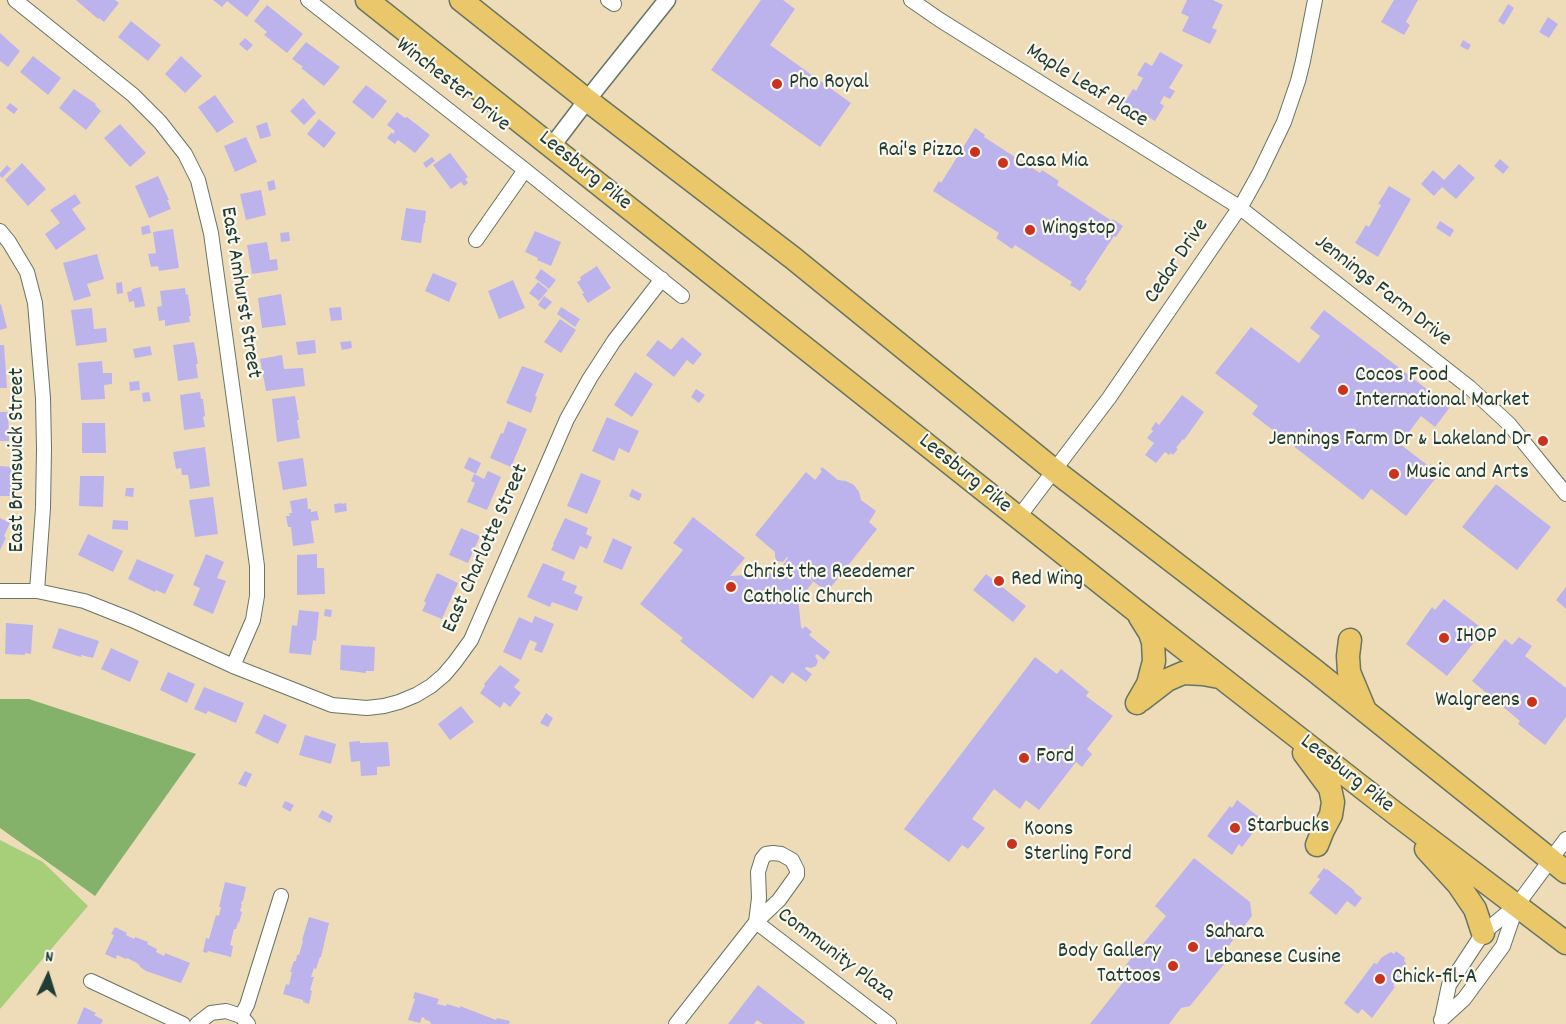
<!DOCTYPE html>
<style>
body{margin:0}
#map{position:relative;width:1566px;height:1024px;overflow:hidden;background:#eedcb9;font-family:Dekko,sans-serif}
canvas{display:block}
.north{position:absolute;left:18px;top:946px;width:60px;height:60px;-webkit-text-stroke:4px #fbf7ec;paint-order:stroke;rotate:4deg;font-size:16px;font-weight:700;line-height:24px;text-align:center;color:#1f3d34}
.north::after{content:'';display:block;margin:auto;width:21px;height:27px;background:#1f3d34;clip-path:polygon(50% 0,100% 100%,50% 72%,0 100%)}
</style>
<div id="map">
<canvas width="1566" height="1024"></canvas>
<div class="north">N</div>
</div>
<script>
const ctx = document.querySelector('canvas').getContext('2d');
ctx.lineJoin = 'round';
function paint(path, color) { ctx.fillStyle = color; ctx.fill(path, 'evenodd'); }
const shape = rows => new Path2D(rows.map(r => 'M' + r).join(''));
function strokePath(path, color, width, dash) { ctx.strokeStyle = color; ctx.lineWidth = width; ctx.lineCap = dash ? 'butt' : 'round'; ctx.setLineDash(dash || []); ctx.stroke(path); }
function write(font, color, halo, rows, align = 'center') {
  ctx.font = font + ' Dekko,sans-serif'; ctx.lineWidth = 4.5; ctx.setLineDash([]); ctx.textBaseline = 'middle'; ctx.strokeStyle = halo; ctx.fillStyle = color; for (const [text, x, y, turn = 0] of rows) {
    ctx.save(); ctx.translate(x, y); ctx.rotate((+turn || 0) * Math.PI / 180); ctx.textAlign = isNaN(turn) ? turn : align; if (halo) ctx.strokeText(text, 0, 0); ctx.fillText(text, 0, 0); ctx.restore();
  }
}
paint(shape([
 [0,840,43,862,88,906,0,1009]
]), '#a7cf7a');
paint(shape([
 [0,699,29,699,196,754,95,896,0,828]
]), '#85b26a');
paint(shape([
 [76,0,115,0,119,3,104,22,99,18,98,19],
 [213,0,260,0,247,17,227,1,222,7],
 [761,0,783,0,795,9,770,45,851,103,820,147,711,70],
 [1187,0,1213,0,1223,5,1212,28,1217,30,1210,44,1182,31,1189,17,1181,13],
 [1394,0,1418,0,1406,22,1410,25,1404,35,1381,22],
 [1508,4,1514,8,1504,25,1498,21],
 [267,5,303,34,287,53,264,35,267,32,254,21],
 [1548,17,1558,24,1549,38,1539,32],
 [131,21,161,45,148,61,118,37],
 [0,33,20,51,8,67,0,61],
 [245,38,253,45,247,51,239,44],
 [1463,40,1471,45,1468,50,1460,46],
 [306,42,340,67,324,86,301,68,303,67,292,59],
 [1160,52,1183,65,1169,88,1175,91,1170,99,1164,96,1160,103,1164,106,1155,121,1124,103,1133,89,1136,91,1143,78,1137,75,1145,62,1152,66],
 [33,56,61,78,48,95,20,72],
 [181,56,202,76,185,93,165,74],
 [366,85,387,101,373,119,352,102],
 [74,89,96,104,95,105,101,111,86,130,59,108],
 [215,95,234,122,217,133,198,107],
 [303,98,316,113,304,125,290,111],
 [10,103,18,109,14,114,6,108],
 [397,112,405,118,407,117,430,135,415,153,398,140,395,144,387,138,392,132,393,134,395,131,387,125],
 [319,119,336,133,324,148,307,134],
 [267,122,271,136,260,139,256,126],
 [120,124,146,153,130,167,104,138],
 [975,128,985,135,984,137,1040,173,1042,170,1059,181,1057,185,1112,221,1113,219,1123,226,1116,237,1114,236,1085,280,1087,281,1080,291,1070,285,1072,282,1015,245,1012,249,996,238,999,233,933,191,939,181,941,183],
 [246,137,257,162,235,172,224,146],
 [450,153,468,177,465,179,468,183,464,186,461,182,451,189,433,165],
 [432,157,435,161,426,168,423,163],
 [1500,159,1509,167,1503,174,1494,166],
 [22,163,46,189,28,206,5,180],
 [1459,164,1475,178,1456,199,1442,187,1434,196,1421,184,1433,170,1444,180],
 [7,165,11,169,2,178,0,176,0,173],
 [158,176,169,200,167,200,171,209,149,218,135,186],
 [274,180,276,189,269,191,267,182],
 [1389,186,1411,199,1378,257,1355,243,1366,225,1369,227,1381,205,1378,204],
 [261,190,266,215,246,220,240,194],
 [75,194,81,203,72,209,86,229,56,250,45,234,60,223,50,210],
 [406,208,426,211,425,223,424,223,421,243,401,240],
 [1440,221,1454,230,1450,237,1436,228],
 [149,225,151,233,142,235,141,227],
 [173,229,179,268,159,271,158,266,151,267,148,254,156,253,153,232],
 [535,231,561,242,551,266,537,260,538,258,525,252],
 [289,232,290,241,281,242,280,233],
 [267,242,270,260,277,259,278,270,252,274,247,245],
 [97,254,104,279,87,284,91,296,74,301,63,263],
 [597,266,611,288,588,303,582,294,584,293,577,282,581,280,580,277],
 [541,269,556,280,549,289,535,278],
 [433,273,457,283,449,302,425,291],
 [513,280,525,308,499,319,488,291],
 [122,282,123,293,117,294,116,283],
 [538,282,548,290,539,301,529,293],
 [141,287,145,306,135,308,134,301,129,302,127,292,132,291,132,289],
 [185,288,186,295,188,294,191,316,189,316,190,322,165,326,165,320,159,321,157,307,162,306,160,291],
 [281,294,286,325,262,328,258,298],
 [544,296,552,302,545,310,538,305],
 [1,304,7,328,0,330,0,305],
 [341,307,342,320,331,321,329,308],
 [561,307,580,319,575,327,557,314],
 [92,308,94,329,106,328,107,342,76,346,71,310],
 [1324,310,1450,407,1435,427,1421,416,1400,444,1439,474,1406,516,1371,489,1363,500,1252,414,1258,406,1215,373,1251,327,1299,363,1320,336,1310,328],
 [560,319,576,330,561,353,544,342],
 [682,337,702,354,693,365,687,360,674,377,646,355,658,340,671,350],
 [315,340,316,353,298,355,296,342],
 [351,341,352,348,342,350,340,342],
 [194,342,198,364,196,364,198,378,178,381,173,345],
 [0,345,4,345,7,388,0,388],
 [150,346,152,355,135,358,133,349],
 [282,355,284,369,303,368,305,386,266,391,260,359],
 [102,361,103,373,112,373,112,384,104,385,105,399,81,400,78,363],
 [522,366,544,374,535,396,537,397,531,413,506,403],
 [635,372,653,384,632,417,614,405],
 [139,381,140,390,130,391,129,382],
 [696,389,705,395,699,403,691,397],
 [149,392,151,401,143,402,142,393],
 [200,392,201,399,203,399,205,416,203,417,205,427,184,430,180,395],
 [1182,395,1204,412,1184,440,1183,439,1176,448,1178,449,1173,455,1171,453,1169,455,1165,452,1156,463,1145,455,1154,443,1147,438,1153,431,1151,429,1156,422,1159,425],
 [295,396,299,420,297,420,300,438,277,442,272,399],
 [0,412,8,412,9,441,0,441],
 [607,417,639,431,629,453,619,448,614,461,592,451],
 [508,421,527,429,511,467,490,458,501,433,503,434],
 [82,423,105,423,106,453,82,453],
 [205,447,210,486,190,489,188,475,182,475,181,468,176,469,173,452],
 [469,457,481,463,476,474,464,468],
 [303,458,307,486,283,490,278,462],
 [0,466,12,467,11,496,0,496],
 [822,467,838,480,846,481,854,485,859,492,861,500,876,511,869,522,877,529,827,592,810,579,809,579,813,582,801,597,799,595,798,597,801,627,803,629,805,626,812,632,809,635,830,652,824,660,817,654,815,656,818,661,816,666,811,668,806,667,805,669,812,674,806,682,792,672,783,684,771,675,753,699,680,641,683,638,640,604,683,550,673,543,693,517,745,558,730,576,777,573,788,558,787,557,783,562,777,561,775,557,775,552,755,535,806,472,815,480,822,471,820,470],
 [488,471,501,477,487,510,467,502,475,483,471,481,474,474,484,479],
 [581,473,601,481,587,514,567,506],
 [80,476,104,476,103,507,79,506],
 [1496,484,1551,527,1517,570,1462,527],
 [126,488,134,488,133,497,125,496],
 [632,489,642,494,639,501,629,496],
 [213,497,218,534,195,537,189,500],
 [307,498,308,509,311,509,311,512,317,511,319,520,311,521,314,543,293,546,291,527,288,527,286,516,290,516,289,513,292,513,290,501],
 [342,503,342,504,346,503,347,511,335,513,334,504],
 [0,518,10,523,4,536,6,538,0,550],
 [565,518,588,528,586,534,592,537,587,549,580,546,574,560,551,550,554,544,553,544],
 [113,520,128,521,128,530,112,529],
 [461,528,480,536,468,563,449,555],
 [88,534,123,551,113,572,78,555],
 [613,538,632,547,622,570,603,562],
 [206,554,224,562,217,578,226,581,213,614,193,605,200,588,193,585],
 [317,554,317,568,324,568,325,594,297,595,297,555],
 [137,559,174,575,165,594,156,590,155,592,128,579],
 [543,563,565,572,562,580,577,586,574,593,583,597,577,611,552,602,550,607,527,597],
 [437,573,458,583,442,619,422,611,426,603,424,601],
 [986,574,1026,606,1013,622,973,590],
 [1566,587,1566,609,1556,600],
 [1444,599,1484,630,1447,676,1406,644,1432,607,1435,610],
 [325,609,332,610,331,617,324,616],
 [299,610,319,612,316,641,313,640,311,655,289,653,292,625,297,626],
 [535,616,554,624,542,653,534,650,537,643,530,640,521,660,503,652,519,617,532,623],
 [6,623,33,625,31,654,25,653,25,655,5,654],
 [59,628,99,641,93,658,81,655,81,657,52,648],
 [1519,637,1532,646,1525,656,1566,688,1566,717,1545,745,1518,724,1520,721,1472,681,1505,639,1512,645],
 [341,645,375,647,374,671,366,671,366,673,340,670],
 [111,648,139,661,130,682,101,669],
 [1035,657,1057,674,1061,669,1089,692,1086,696,1113,716,1087,749,1092,754,1082,767,1076,762,1039,810,1026,800,1020,809,994,789,972,819,985,828,968,849,962,845,949,862,904,829],
 [500,665,520,680,514,687,521,693,510,707,504,702,500,708,480,693,485,686,484,684],
 [168,672,195,684,187,703,160,690],
 [204,687,244,703,236,723,208,711,206,714,194,709],
 [461,706,474,722,450,740,438,724],
 [546,713,553,718,548,727,540,723],
 [264,714,287,725,278,744,255,733],
 [305,735,336,744,331,764,299,755],
 [360,741,360,743,388,742,390,766,377,767,377,775,361,776,360,761,351,762,349,742],
 [245,771,252,774,246,787,238,784],
 [1237,800,1263,820,1242,847,1239,844,1232,855,1207,836,1230,806,1232,808],
 [285,801,294,805,290,812,282,807],
 [322,810,333,816,330,823,318,817],
 [1194,858,1250,902,1252,916,1223,953,1224,964,1190,1006,1181,1008,1169,1024,1090,1024,1132,971,1125,966,1166,916,1155,906],
 [1324,868,1326,870,1327,869,1355,891,1354,892,1362,898,1355,907,1347,901,1336,915,1309,893,1320,879,1317,877],
 [225,882,246,887,243,901,242,901,241,904,242,904,240,911,242,912,239,923,238,922,236,929,234,929,230,945,233,946,231,957,208,951,207,953,203,952,206,938,209,939,216,915,219,916,221,907,219,907],
 [309,917,329,923,321,957,320,957,316,969,314,968,311,977,314,977,310,990,312,991,309,1004,303,1002,303,1000,283,994,286,984,289,985,292,972,290,972,294,961,296,961,297,955,299,955,303,941,302,940],
 [115,927,127,933,126,935,134,939,135,937,148,942,147,944,157,949,156,952,164,956,165,953,190,963,181,983,146,971,140,967,140,966,137,963,127,958,126,959,117,955,116,959,105,954,114,935,111,934],
 [1396,951,1405,958,1404,961,1406,963,1403,973,1393,986,1395,987,1372,1018,1362,1009,1358,1014,1344,1003,1374,963,1377,964,1382,957,1391,952,1394,954],
 [758,985,805,1022,804,1024,763,1024,757,1020,754,1024,728,1024],
 [415,992,439,999,437,1004,446,1006,447,1004,460,1008,460,1006,496,1020,497,1018,510,1021,509,1024,432,1024,430,1023,431,1022,424,1019,425,1018,422,1017,420,1023,408,1020,415,999,413,998],
 [84,1007,96,1013,94,1015,103,1020,101,1024,77,1024]
]), '#bcb3ed');
const minor = shape([
 [15,0,133,95,160,122,185,154,198,180,211,233,257,566,257,596,253,620,233,666],
 [308,0,525,170,682,296],
 [608,0,614,4],
 [911,0,940,20,1239,207,1469,387,1509,424,1566,494],
 [0,231,9,242,27,272,35,303,43,398,44,449,43,508,37,591],
 [476,240,525,170],
 [1018,518,1109,398,1244,201,1259,174,1284,122,1298,81,1303,61,1315,0],
 [0,591,37,591,84,601,132,620,233,666,332,705,367,708,384,706,399,702,416,695,431,686,444,675,455,662,471,640,567,419,590,378,614,341,662,279],
 [773,853,781,854,792,860,797,870,797,875,779,900,756,922,759,898,758,872,762,859,766,854,773,853],
 [91,981,183,1024],
 [241,1016,247,1005,281,896],
 [1442,1018,1449,985,1483,933,1517,905,1566,839],
 [1441,1020,1464,999,1503,946,1517,905],
 [197,1024,211,1013,226,1011,241,1016,248,1024],
 [676,1024,756,922,889,1024]
]);
const tertiary = shape([
 [552,146,587,100,667,0]
]);
const trunk = shape([
 [367,0,1136,611,1396,814,1566,943],
 [461,0,587,100,793,258,1055,471,1314,670,1566,872],
 [1350,640,1348,656,1349,672,1364,708],
 [1141,700,1167,680,1183,673,1203,674,1219,677],
 [1137,703,1148,684,1154,661,1153,642,1150,633,1140,617],
 [1304,753,1330,788,1333,802,1331,815,1323,830,1317,845],
 [1426,849,1458,884,1475,909,1483,933]
]);
strokePath(minor, '#677563', 16);
strokePath(tertiary, '#677563', 19);
strokePath(trunk, '#677563', 25);
strokePath(minor, '#fff', 14);
strokePath(tertiary, '#fff', 16);
strokePath(trunk, '#eac769', 22);
for (const [x, y, r, color] of [
 [777,84,6,"#c8321e"],
 [975,152,6,"#c8321e"],
 [1003,163,6,"#c8321e"],
 [1030,230,6,"#c8321e"],
 [1343,390,6,"#c8321e"],
 [1543,441,6,"#c8321e"],
 [1394,474,6,"#c8321e"],
 [999,581,6,"#c8321e"],
 [731,587,6,"#c8321e"],
 [1444,638,6,"#c8321e"],
 [1532,702,6,"#c8321e"],
 [1024,758,6,"#c8321e"],
 [1235,828,6,"#c8321e"],
 [1012,844,6,"#c8321e"],
 [1193,947,6,"#c8321e"],
 [1173,966,6,"#c8321e"],
 [1380,979,6,"#c8321e"]
]) { const dot = new Path2D(); dot.arc(x, y, r, 0, 2 * Math.PI); ctx.fillStyle = color; ctx.fill(dot); strokePath(dot, '#fbf7ec', 2); }
write('22px', '#1f3d34', '#fbf7ec', [
 ["Pho Royal",789,84],
 ["Rai's Pizza",963,152,"right"],
 ["Casa Mia",1015,163],
 ["Wingstop",1042,230],
 ["Cocos Food",1355,377],
 ["International Market",1355,402],
 ["Jennings Farm Dr & Lakeland Dr",1531,441,"right"],
 ["Music and Arts",1406,474],
 ["Christ the Reedemer",743,574],
 ["Catholic Church",743,599],
 ["Red Wing",1011,581],
 ["IHOP",1456,638],
 ["Walgreens",1520,702,"right"],
 ["Ford",1036,758],
 ["Starbucks",1247,828],
 ["Koons",1024,831],
 ["Sterling Ford",1024,856],
 ["Sahara",1205,934],
 ["Lebanese Cusine",1205,959],
 ["Body Gallery",1161,953,"right"],
 ["Tattoos",1161,978,"right"],
 ["Chick-fil-A",1392,979]
], 'left');
write('22px', '#1f3d34', '#fbf7ec', [
 ["Winchester Drive",452,86,38],
 ["Maple Leaf Place",1086,87,32],
 ["Leesburg Pike",584,172,39],
 ["Cedar Drive",1178,262,-56],
 ["Jennings Farm Drive",1382,292,38],
 ["East Amhurst Street",239,293,81],
 ["East Brunswick Street",19,460,-90],
 ["Leesburg Pike",964,475,39],
 ["East Charlotte Street",487,549,-66],
 ["Leesburg Pike",1346,775,38],
 ["Community Plaza",835,956,37]
]);
</script>
